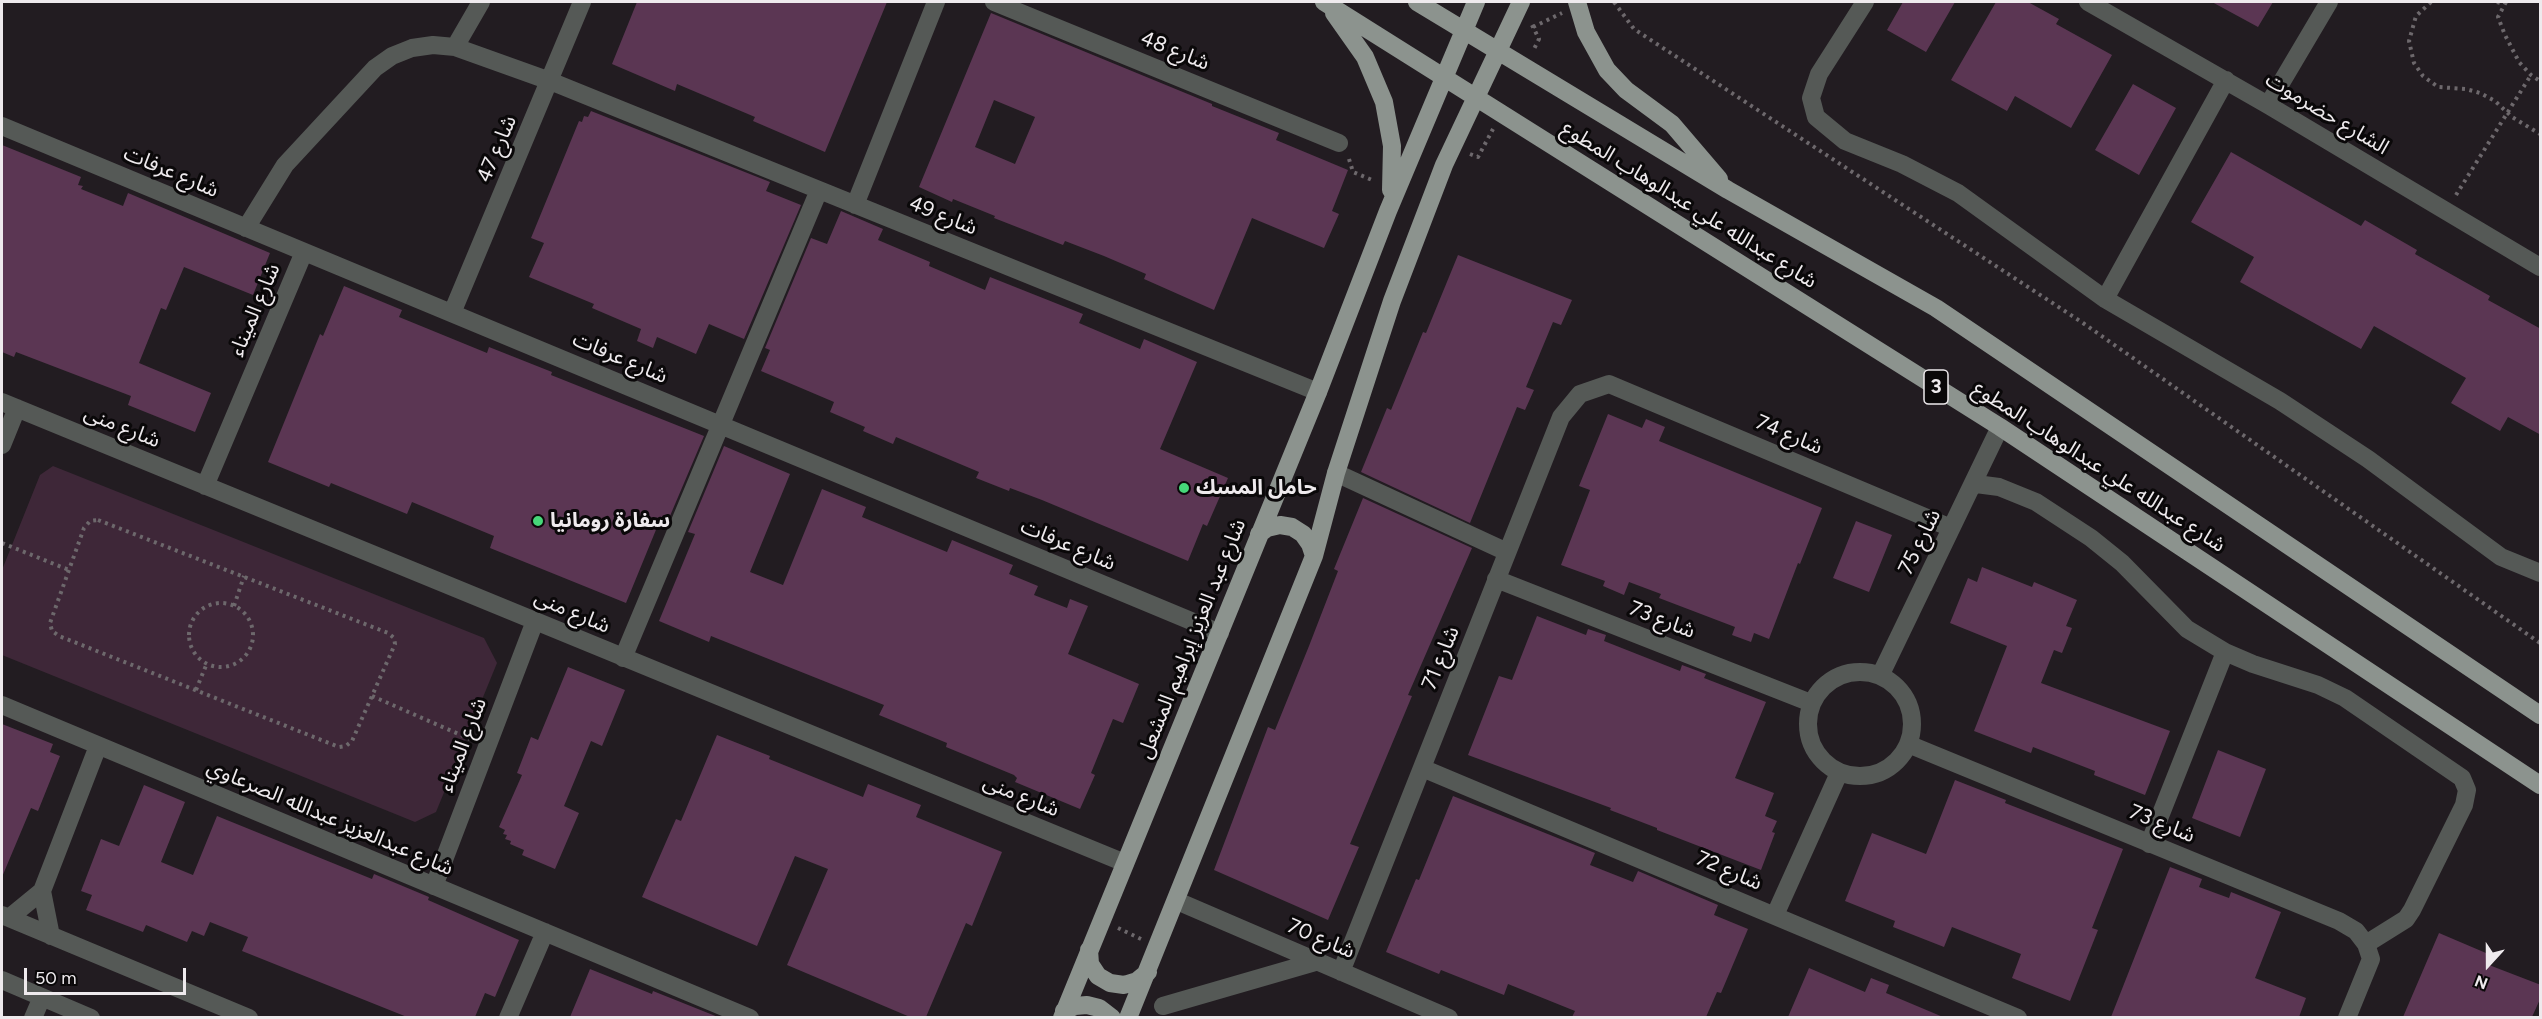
<!DOCTYPE html>
<meta charset="utf-8">
<style>
body{margin:0}
#map{position:relative;width:2542px;height:1019px;overflow:hidden;background:#221c21;font-family:Figtree,sans-serif}
canvas{display:block}
.frame{position:absolute;inset:0;border:3px solid #eeeaed;pointer-events:none}
.north{position:absolute;left:2458px;top:935px;width:60px;height:60px;-webkit-text-stroke:4px #0a0809;paint-order:stroke;rotate:201deg;font-size:16px;font-weight:700;line-height:24px;text-align:center;color:#eeeaed}
.north::after{content:'';display:block;margin:auto;width:21px;height:27px;background:#eeeaed;clip-path:polygon(50% 0,100% 100%,50% 72%,0 100%)}
.scale{position:absolute;left:24px;top:968px;width:162px;height:27px;box-sizing:border-box;border:3px solid #eeeaed;border-top:0;padding-left:8px;font-size:18px;line-height:21px;white-space:nowrap;color:#eeeaed;-webkit-text-stroke:4px #0a0809;paint-order:stroke}
</style>
<div id="map">
<canvas width="2542" height="1019"></canvas>
<div class="frame"></div>
<div class="north">N</div>
<div class="scale">50 m</div>
</div>
<script>
const ctx = document.querySelector('canvas').getContext('2d');
ctx.lineJoin = 'round';
function paint(path, color) { ctx.fillStyle = color; ctx.fill(path, 'evenodd'); }
const shape = rows => new Path2D(rows.map(r => 'M' + r).join(''));
function strokePath(path, color, width, dash) { ctx.strokeStyle = color; ctx.lineWidth = width; ctx.lineCap = dash ? 'butt' : 'round'; ctx.setLineDash(dash || []); ctx.stroke(path); }
function write(font, color, halo, rows, align = 'center') {
  ctx.font = font + ' Figtree,"Noto Sans Arabic",sans-serif'; ctx.lineWidth = 6; ctx.setLineDash([]); ctx.textBaseline = 'middle'; ctx.strokeStyle = halo; ctx.fillStyle = color; for (const [text, x, y, turn = 0] of rows) {
    ctx.save(); ctx.translate(x, y); ctx.rotate((+turn || 0) * Math.PI / 180); ctx.textAlign = isNaN(turn) ? turn : align; if (halo) ctx.strokeText(text, 0, 0); ctx.fillText(text, 0, 0); ctx.restore();
  }
}
paint(shape([
 [53,466,484,638,497,663,436,812,415,822,2,655,2,570,40,475]
]), '#3e2738');
paint(shape([
 [637,2,887,2,825,152,753,121,755,117,677,84,675,91,612,64],
 [1903,2,1955,2,1926,52,1887,30],
 [1996,2,2028,2,2059,19,2056,24,2112,55,2071,128,2015,96,2007,111,1951,80],
 [2212,2,2273,2,2258,27],
 [991,13,1212,104,1212,106,1279,133,1276,140,1348,170,1332,211,1339,214,1324,248,1252,218,1214,310,1144,279,1146,274,1104,256,1065,241,1063,245,994,218,995,216,953,199,952,202,919,187],
 [994,100,1035,117,1015,164,975,147],
 [2133,84,2176,108,2139,175,2095,150],
 [591,111,770,182,766,191,801,205,744,339,709,324,696,354,657,337,653,348,637,341,641,329,592,308,594,304,529,277,544,243,531,238,579,121,582,122,584,116,588,117],
 [2,145,81,177,78,185,83,186,81,189,123,206,128,193,270,253,253,295,184,267,166,310,161,308,139,363,211,393,195,432,128,405,131,396,16,352,14,357,2,352],
 [2231,152,2361,226,2365,220,2417,250,2415,254,2490,296,2488,300,2541,329,2541,435,2508,417,2500,431,2451,403,2466,378,2374,326,2361,349,2240,282,2254,257,2191,222],
 [841,211,883,229,878,240,930,262,929,266,985,290,990,277,1083,314,1079,323,1140,349,1144,339,1197,362,1160,449,1228,478,1207,526,1203,524,1188,561,1042,500,1010,488,1009,491,976,478,979,472,896,437,893,444,863,431,865,427,830,412,834,402,761,371,770,350,765,348,811,238,827,244],
 [1458,255,1572,300,1561,325,1553,322,1526,387,1534,390,1525,410,1517,407,1470,523,1361,472,1387,408,1391,410,1423,332,1426,333],
 [344,286,402,310,399,317,487,353,489,347,552,372,551,375,704,436,667,523,660,520,626,603,490,548,494,536,412,502,407,514,331,483,329,487,268,462,320,334,323,336],
 [1608,414,1642,428,1646,419,1665,427,1659,441,1822,508,1800,564,1798,563,1769,639,1754,633,1751,642,1732,635,1735,627,1659,598,1661,594,1629,582,1624,595,1603,586,1605,581,1561,565,1590,490,1579,486],
 [724,446,790,474,750,572,783,585,822,489,866,507,862,517,947,552,952,540,1013,565,1009,574,1038,586,1034,595,1067,608,1070,599,1088,606,1068,654,1139,684,1123,723,1113,719,1091,773,1095,775,1080,809,1015,782,1017,778,1014,775,946,747,947,743,879,715,884,705,711,636,709,642,659,621,695,534,688,532],
 [1363,498,1472,548,1408,695,1412,696,1350,844,1359,847,1328,920,1214,870,1268,727,1275,730,1309,646,1338,571,1334,569],
 [1856,521,1892,535,1869,592,1833,578],
 [1982,567,2032,587,2034,582,2077,600,2066,626,2072,628,2062,653,2054,650,2041,683,2170,731,2145,795,2094,775,2095,771,2033,747,2031,753,1974,731,2007,646,1950,623,1968,578,1977,582],
 [1537,616,1586,635,1588,629,1606,635,1604,641,1680,671,1682,665,1706,674,1704,678,1766,702,1735,778,1774,793,1765,816,1777,821,1772,832,1775,833,1761,870,1657,830,1657,828,1610,810,1611,808,1468,755,1499,676,1512,680],
 [568,667,625,690,602,746,591,741,564,806,579,813,555,869,522,855,524,850,510,844,511,841,505,839,507,835,503,834,505,830,499,827,522,775,517,773,531,737,538,740],
 [2,724,53,744,50,752,60,756,38,811,31,808,2,877],
 [717,735,770,756,769,759,863,797,868,784,921,805,916,817,1002,852,972,926,966,923,926,1017,910,1017,787,965,828,869,795,856,757,946,642,897,676,819,681,821],
 [2218,750,2266,769,2240,837,2192,818],
 [1955,780,2006,800,2005,803,2123,849,2092,928,2098,930,2070,1001,2012,978,2021,954,1952,927,1944,947,1893,927,1895,921,1845,901,1872,833,1926,854],
 [144,785,185,802,161,862,193,875,217,816,372,879,374,874,429,897,428,900,519,940,495,997,485,993,475,1017,407,1017,242,951,248,937,210,922,204,936,192,931,187,942,146,925,143,932,86,910,92,895,81,891,101,839,119,846],
 [1453,796,1595,853,1590,865,1633,882,1638,871,1718,905,1714,915,1748,929,1721,993,1717,992,1706,1017,1572,1017,1575,1011,1508,984,1504,995,1441,970,1439,974,1386,952,1416,879,1419,880],
 [2170,867,2202,879,2199,887,2229,898,2231,892,2281,912,2255,978,2306,998,2299,1017,2111,1017],
 [2439,933,2493,956,2489,965,2541,985,2541,997,2532,1017,2403,1017],
 [1809,968,1865,992,1871,978,1889,985,1886,993,1943,1017,1788,1017],
 [590,969,652,994,653,991,718,1017,570,1017]
]), '#5b3653');
strokePath(shape([
 [1614,2,1634,29,2083,323,2540,643],
 [2431,2,2416,16,2409,41,2414,63,2423,76,2438,87,2466,89,2480,93,2495,101,2512,117,2540,134],
 [2497,2,2503,4],
 [2506,2,2498,17,2505,35,2519,62,2531,75,2540,81],
 [1532,25,1539,39,1533,51],
 [1533,27,1562,13],
 [1470,154,1478,157,1493,129],
 [1349,159,1353,172,1372,180],
 [2456,195,2531,75],
 [98,520,388,633,394,638,395,644,352,741,346,746,339,747,59,636,52,631,50,623,84,528,90,521,98,520],
 [2,543,69,570],
 '189 635a32 32 0 1 1 64 0a32 32 0 1 1-64 0Z',
 [234,606,244,576],
 [196,690,207,663],
 [372,696,470,739],
 [1118,928,1141,939]
]), '#6d686c', 4, [3, 4.5]);
strokePath(shape([
 [994,2,1339,143],
 [1865,2,1819,74,1811,98,1816,117,1845,141,1902,164,1958,193,2105,299,2280,401,2368,459,2501,557,2540,573],
 [2088,2,2268,105,2540,267],
 [455,47,481,2],
 [2268,105,2329,2],
 [2,126,1220,633],
 [855,205,936,2],
 [246,228,285,165,375,68,392,56,412,48,433,45,455,47,550,81,1318,392],
 [2105,299,2226,80],
 [452,313,582,2],
 [2,402,1125,863],
 [2,445,17,408],
 [1336,473,1507,552],
 [205,486,304,252],
 [1971,488,1976,484,1999,487,2036,502,2091,538,2122,563,2187,629,2225,652,2253,664,2318,685,2345,698,2462,778,2467,790,2464,805,2412,910,2406,919,2366,944],
 [1496,579,1811,703],
 [623,658,819,190],
 '1808 724a52 52 0 1 1 104 0a52 52 0 1 1-104 0Z',
 [1880,676,2000,427],
 [2,705,750,1018],
 [1908,744,2339,921,2356,931,2366,944,2371,959,2347,1018],
 [1422,768,2018,1018],
 [2149,844,2225,652],
 [434,886,535,621],
 [42,891,51,936],
 [1177,901,1449,1018],
 [2,915,249,1018],
 [1775,915,1839,773],
 [9,918,42,891,98,746],
 [1341,972,1561,417,1580,394,1609,384,1951,528],
 [2,980,91,1018],
 [1163,1006,1315,962],
 [33,1018,42,997],
 [508,1018,545,932]
]), '#555956', 18);
strokePath(shape([
 [1324,2,2000,427,2540,785],
 [1417,2,1728,190,1936,308,2540,715],
 [1577,2,1586,32,1607,70,1626,90,1672,124,1719,179],
 [1334,13,1365,57,1384,102,1392,146,1391,190],
 [1259,534,1267,528,1280,525,1292,527,1303,534,1310,544,1314,556],
 [1089,950,1090,964,1098,976,1110,983,1124,985,1137,981,1148,972],
 [1064,1011,1075,1006,1087,1005,1099,1008,1112,1018],
 [1062,1018,1318,392,1388,211,1476,2],
 [1128,1018,1314,556,1336,473,1392,301,1444,165,1521,2]
]), '#8c938e', 18);
for (const [x, y, r, color] of [
 [1184,488,6,"#46d779"],
 [538,521,6,"#46d779"]
]) { const dot = new Path2D(); dot.arc(x, y, r, 0, 2 * Math.PI); ctx.fillStyle = color; ctx.fill(dot); strokePath(dot, '#0a0809', 2); }
for (const [x, y, w] of [
 [1936,387,24]
]) { const box = new Path2D(); box.roundRect(x - w / 2, y - 17, w, 34, 4.5); ctx.fillStyle = '#0a0809'; ctx.fill(box); strokePath(box, '#eeeaed', 1.5); }
write('bold 20px', '#eeeaed', null, [
 ["3",1936,387]
]);
write('21px', '#eeeaed', '#0a0809', [
 ["شارع 48",1175,51,22],
 ["الشارع حضرموت",2327,114,31],
 ["شارع 47",497,149,-67],
 ["شارع عرفات",171,172,23],
 ["شارع عبدالله علي عبدالوهاب المطوع",1689,205,32],
 ["شارع 49",943,216,22],
 ["شارع الميناء",255,310,-67],
 ["شارع عرفات",620,358,23],
 ["شارع منى",122,427,22],
 ["شارع 74",1789,435,23],
 ["شارع عبدالله علي عبدالوهاب المطوع",2099,467,33],
 ["شارع 75",1920,542,-64],
 ["شارع عرفات",1068,545,23],
 ["شارع منى",572,612,23],
 ["شارع 73",1662,620,21],
 ["شارع عبد العزيز إبراهيم المشعل",1192,639,-68],
 ["شارع 71",1441,658,-68],
 ["شارع الميناء",463,745,-69],
 ["شارع منى",1021,796,22],
 ["شارع عبدالعزيز عبدالله الصرعاوي",330,818,23],
 ["شارع 73",2162,824,22],
 ["شارع 72",1729,871,23],
 ["شارع 70",1321,939,23]
]);
write('bold 21px', '#eeeaed', '#0a0809', [
 ["حامل المسك",1196,488],
 ["سفارة رومانيا",550,521]
], 'left');
</script>
